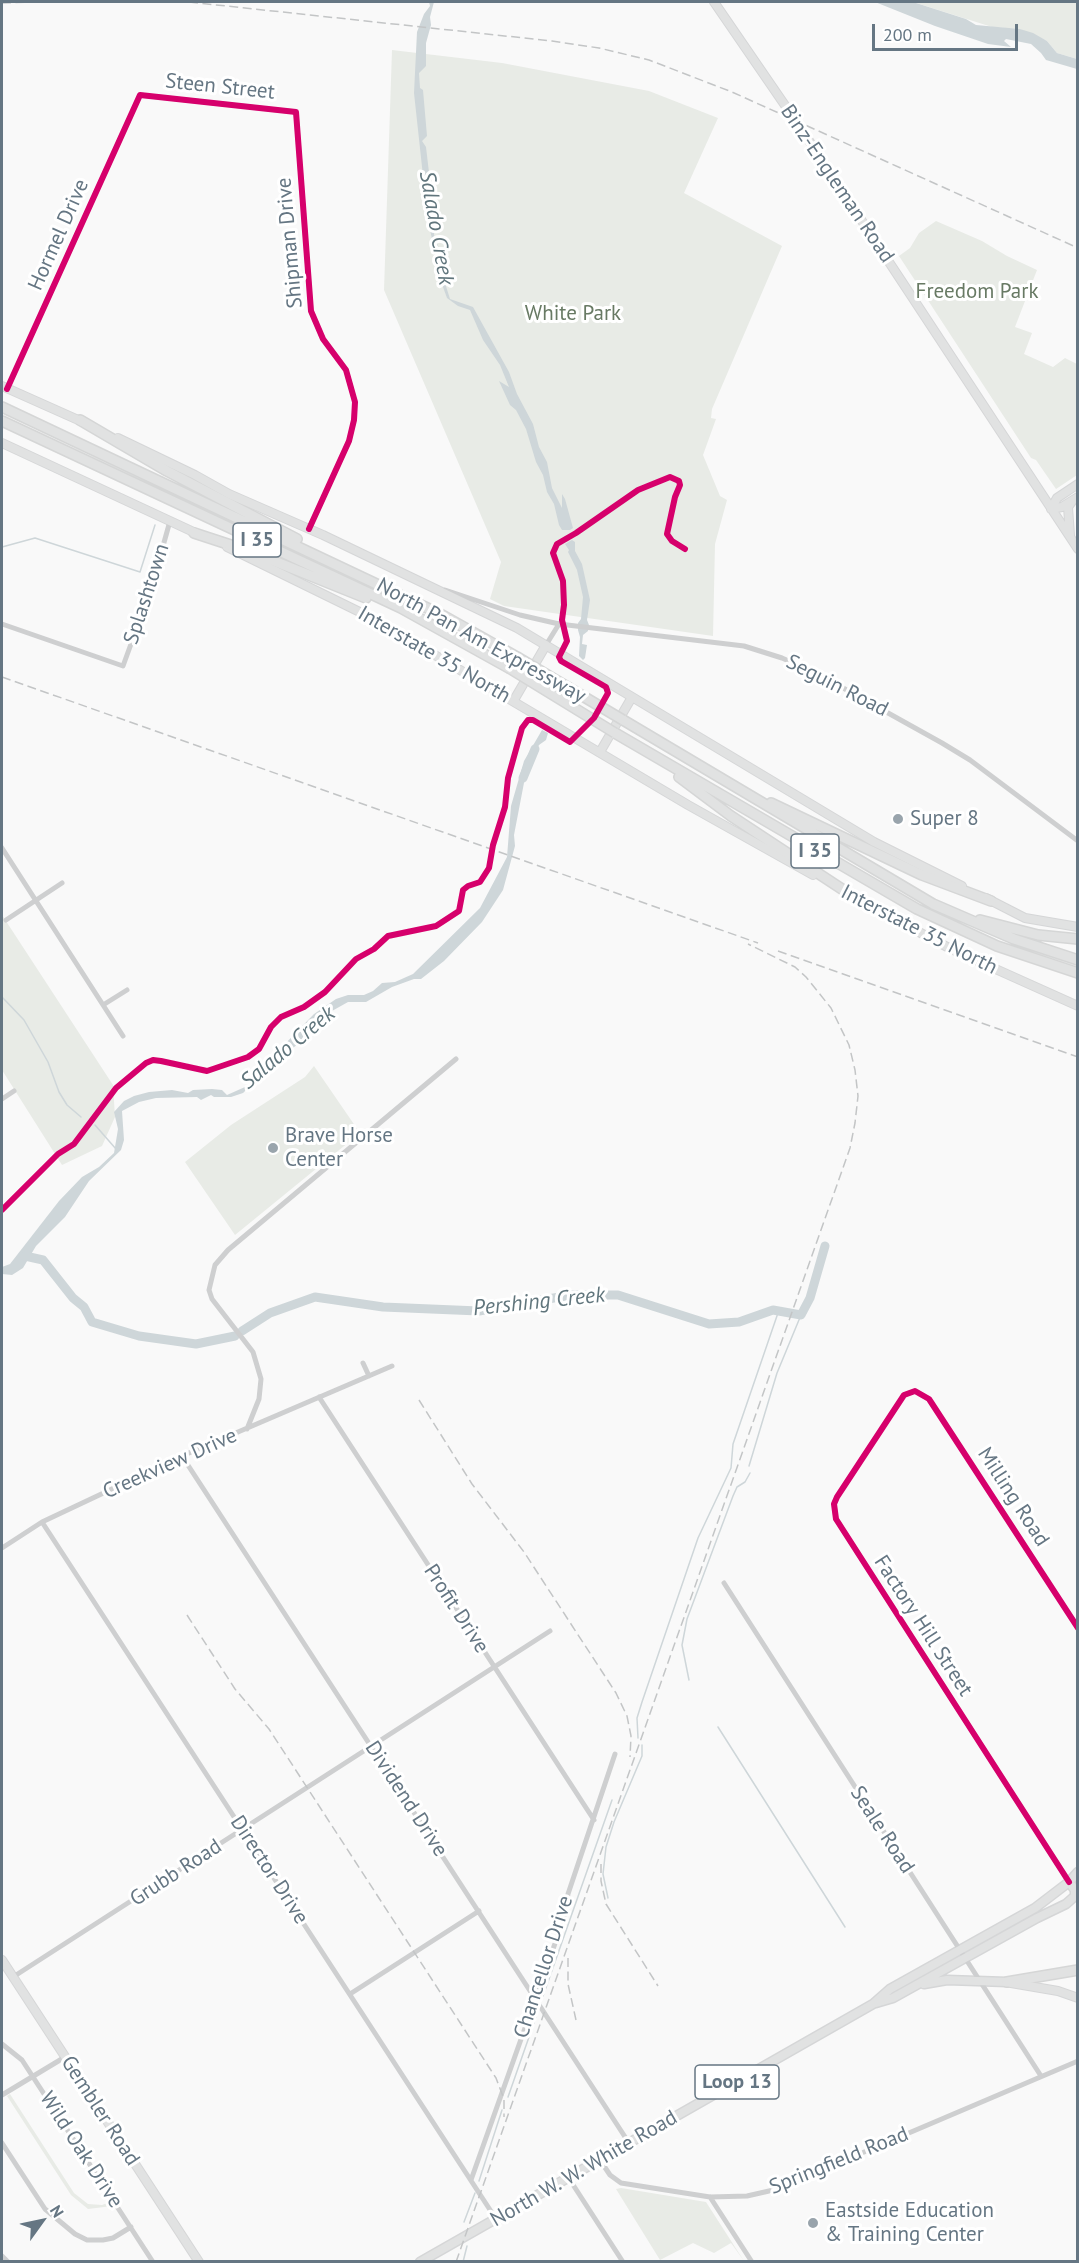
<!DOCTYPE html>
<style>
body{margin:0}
#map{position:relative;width:1079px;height:2263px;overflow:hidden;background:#f9f9f9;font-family:"PT Sans",sans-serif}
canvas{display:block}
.frame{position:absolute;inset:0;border:3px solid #657683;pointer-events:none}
.north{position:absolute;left:12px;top:2191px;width:60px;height:60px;-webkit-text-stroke:4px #fff;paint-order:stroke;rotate:57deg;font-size:16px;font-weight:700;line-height:24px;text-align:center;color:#657683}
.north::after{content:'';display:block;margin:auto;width:21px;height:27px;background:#657683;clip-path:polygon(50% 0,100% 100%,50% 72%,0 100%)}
.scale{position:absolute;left:872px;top:24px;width:146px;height:27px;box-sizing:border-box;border:3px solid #657683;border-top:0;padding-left:8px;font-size:18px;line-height:21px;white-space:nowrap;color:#657683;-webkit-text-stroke:4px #fff;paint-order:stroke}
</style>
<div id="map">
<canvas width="1079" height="2263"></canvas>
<div class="frame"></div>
<div class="north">N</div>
<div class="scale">200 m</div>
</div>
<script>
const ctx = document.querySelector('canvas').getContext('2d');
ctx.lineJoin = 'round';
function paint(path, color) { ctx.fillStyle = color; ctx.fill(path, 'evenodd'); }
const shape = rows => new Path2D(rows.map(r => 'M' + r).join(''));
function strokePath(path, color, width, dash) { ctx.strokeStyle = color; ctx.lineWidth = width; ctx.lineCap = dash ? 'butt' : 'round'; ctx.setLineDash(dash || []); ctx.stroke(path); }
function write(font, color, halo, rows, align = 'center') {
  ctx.font = font + ' "PT Sans",sans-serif'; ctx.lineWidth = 6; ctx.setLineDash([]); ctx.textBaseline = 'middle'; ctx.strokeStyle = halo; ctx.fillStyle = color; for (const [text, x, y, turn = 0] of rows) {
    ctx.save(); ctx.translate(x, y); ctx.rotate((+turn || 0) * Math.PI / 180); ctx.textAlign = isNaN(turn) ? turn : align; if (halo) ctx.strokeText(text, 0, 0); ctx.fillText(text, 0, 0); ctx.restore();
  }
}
paint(shape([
 [913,2,1077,2,1077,59,1057,53,1047,41,1020,29,992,27],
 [392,50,502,63,649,91,718,118,684,193,782,246,712,409,711,418,716,419,703,455,720,496,727,500,715,544,713,636,504,606,490,599,501,562,384,290],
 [936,221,982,241,1007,256,1037,270,1015,327,1032,333,1024,354,1053,367,1065,358,1077,364,1077,475,1056,489,1036,460,1031,458,899,256,910,248,919,233],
 [2,915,113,1085,115,1117,102,1146,62,1165,2,1070],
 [314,1066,360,1133,235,1235,185,1162,231,1125,305,1077],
 [10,2094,74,2193,88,2204,102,2205,110,2202,112,2206,88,2209,71,2195,7,2096],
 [621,2188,706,2202,744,2261,731,2243,714,2253,693,2243,660,2260,616,2189]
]), '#e8ebe6');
paint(shape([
 [429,2,434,2,430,17,431,25,426,43,426,66,419,73,420,88,423,90,427,136,422,141,426,147,430,181,435,199,429,205,429,208,434,222,434,235,445,265,447,277,445,283,450,299,473,307,509,372,517,394,533,424,539,447,547,462,552,488,562,508,562,494,565,499,573,528,570,530,562,530,559,525,554,504,547,492,543,475,536,462,526,429,516,410,510,405,499,381,509,387,500,365,483,340,470,310,458,306,447,298,439,276,422,187,423,176,414,93,417,32,424,14,430,6],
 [875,2,913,2,966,19,976,25,1020,29,1033,33,1047,41,1057,53,1077,59,1077,69,1046,60,1041,53,1031,44,1006,39,1004,41,1011,47,988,44,935,26],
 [572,540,575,542,575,551,582,564,590,600,587,620,589,625,588,631,583,635,582,644,587,645,585,658,583,660,579,656,580,637,578,630,578,623,581,619,583,597,577,570,568,552,569,550,565,544],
 [542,730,548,733,546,740,539,745,533,757,528,762,514,835,515,846,503,890,482,922,444,961,421,979,414,979,392,987,366,1002,348,1002,332,1011,307,1037,275,1062,243,1093,231,1097,214,1097,211,1095,201,1100,197,1097,156,1098,139,1102,122,1111,124,1140,121,1150,89,1181,65,1217,36,1246,23,1268,12,1275,2,1274,2,1267,10,1264,59,1201,82,1177,99,1167,114,1153,118,1129,114,1112,124,1101,134,1096,149,1092,172,1090,188,1093,193,1090,212,1089,222,1090,227,1095,245,1087,250,1085,253,1070,282,1047,314,1014,336,999,348,995,364,995,373,991,382,983,395,982,413,974,480,908,507,857,511,806,524,761]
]), '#ced6d9');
strokePath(shape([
 [2,547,35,538,140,572,155,525],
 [2,997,24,1020,48,1062,59,1092,67,1105,81,1117],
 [95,1125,116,1149],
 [749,1466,777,1373,801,1315],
 [689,1680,682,1645,687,1619,733,1496,737,1487,745,1482,750,1473],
 [718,1727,845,1927],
 [638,1738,637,1718,642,1702,698,1538,731,1468,733,1444,779,1310],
 [608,1898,603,1874,606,1847,614,1822,642,1756,642,1745],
 [543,1996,612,1800],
 [508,2097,536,2017],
 [479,2181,502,2110],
 [464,2222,475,2193],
 [463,2262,467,2246]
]), '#ced6d9', 1.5);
strokePath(shape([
 [523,778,535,749],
 [25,1256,43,1260,73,1298,84,1307,92,1322,139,1336,196,1344,235,1336],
 [242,1331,270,1313,315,1297,383,1307,479,1311,571,1295,618,1295,709,1324,739,1322,773,1310,801,1315,810,1298,825,1246]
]), '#ced6d9', 9);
const secondary = shape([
 [714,2,804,133,1078,549],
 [2,386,85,423],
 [118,438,195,475,229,494,323,535,517,628,874,842,962,886],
 [2,443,200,535],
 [1051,509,1057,498,1078,484],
 [1051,509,1062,507,1078,497],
 [1070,535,1068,507,1073,500],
 [227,547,374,619,688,805,813,875],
 [514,700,546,645],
 [600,752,632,697],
 [847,894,951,949,1078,1006],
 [986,898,1025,918,1078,927],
 [2,1960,199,2262],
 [1011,1983,1058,1991,1078,1998]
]);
const primary = shape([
 [924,1984,947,1980,1007,1982],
 [876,2003,893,1998,1037,1918,1066,1904,1075,1896,1075,1890,1069,1882],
 [420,2262,873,2004,890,1989,1035,1908,1069,1882,1078,1872]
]);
const highway = shape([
 [2,407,442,615,517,657],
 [80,420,167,471,297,539],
 [2,421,401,608,509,668],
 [194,533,249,551,366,598],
 [623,720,933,904,1014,939,1078,960],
 [615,733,917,909,997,946,1078,973],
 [679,777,731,816,851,895],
 [771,803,922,875,991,901],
 [980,920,1038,935,1078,939],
 [1007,1982,1078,1970]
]);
strokePath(secondary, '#d5d6d7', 10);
strokePath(primary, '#d5d6d7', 11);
strokePath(highway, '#d5d6d6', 12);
strokePath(shape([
 [7,389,140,95,296,112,311,311,323,339,346,370,355,402,354,420,349,441,309,529],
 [445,590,520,615,559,624,744,646,782,658,818,674,942,743,970,760,1078,841],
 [2,624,123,666,151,589,170,521],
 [546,645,559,624],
 [2,848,123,1036],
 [6,920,62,883],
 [103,1005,127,990],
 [2,1099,14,1091],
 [363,1363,369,1376],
 [319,1397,594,1820],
 [247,1429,259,1399,261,1379,253,1352,212,1299,209,1290,215,1265,228,1250,456,1059],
 [182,1456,629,2143],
 [42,1522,496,2219],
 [2,1548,42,1522,182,1456,392,1366],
 [724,1583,1041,2076],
 [1069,1882,836,1519,834,1504,837,1497,904,1395,915,1391,929,1399,1078,1628],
 [13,1977,550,1631],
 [350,1994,479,1911],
 [2,2044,22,2060,153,2262],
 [2,2095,65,2057],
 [2,2143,45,2209,75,2234,87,2240,103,2240,113,2238,131,2227],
 [600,2160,610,2175,621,2183,710,2197,747,2196,769,2191,796,2181,1078,2061],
 [568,2177,623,2262],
 [471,2180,563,1921,568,1894,615,1754],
 [710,2197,752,2262],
 [2,2256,8,2262]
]), '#cecfd0', 5);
strokePath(secondary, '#e1e2e2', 8);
strokePath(primary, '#e1e2e2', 8);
strokePath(highway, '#e1e2e2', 9);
strokePath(shape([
 [189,2,552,41,599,48,649,60,732,92,1078,248],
 [2,3,36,2],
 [2,677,758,943],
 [778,951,1078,1057],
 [419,1400,472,1484,524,1552,616,1693,627,1716,631,1736,630,1757],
 [187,1615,235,1689,269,1729,496,2078,504,2099,504,2117],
 [601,1864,601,1881,606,1904,658,1986],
 [568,1958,568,1984,576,2020],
 [456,2262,850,1148,855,1123,858,1096,855,1070,849,1045,831,1008,806,977,795,967,748,944]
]), '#c3c5c6', 1.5, [9, 4.5]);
const highwayBridge = shape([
 [517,657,623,720],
 [509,668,615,733]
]);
strokePath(highwayBridge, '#d5d6d6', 12, []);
strokePath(highwayBridge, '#e1e2e2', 9);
strokePath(shape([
 [7,389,140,95,296,112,311,311,323,339,346,370,355,402,354,420,349,441,309,529],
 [2,1210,58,1154,74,1144,116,1088,146,1063,153,1060,161,1061,207,1071,248,1057,259,1049,271,1027,281,1017,304,1007,325,992,356,959,374,949,388,936,436,926,459,911,463,890,468,886,480,882,489,868,493,845,505,807,508,778,522,728,528,720,533,720,570,742,594,718,608,693,606,687,561,661,559,657,567,641,562,620,564,605,563,581,553,553,557,544,576,533,638,490,670,477,679,481,680,485,675,497,667,534,672,541,685,549],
 [1069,1882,836,1519,834,1504,837,1497,904,1395,915,1391,929,1399,1078,1628]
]), '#d6006c', 6);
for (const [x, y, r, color] of [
 [898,819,6,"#99a4ac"],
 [273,1148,6,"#99a4ac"],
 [813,2223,6,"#99a4ac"]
]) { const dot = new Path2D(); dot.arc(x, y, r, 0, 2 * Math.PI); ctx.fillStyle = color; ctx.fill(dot); strokePath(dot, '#fff', 2); }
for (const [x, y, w] of [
 [257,540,48],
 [815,851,48],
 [737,2082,84]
]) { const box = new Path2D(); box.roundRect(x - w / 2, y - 17, w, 34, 4.5); ctx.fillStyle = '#fff'; ctx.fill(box); strokePath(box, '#657683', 1.5); }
write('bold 20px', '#657683', null, [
 ["I 35",257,540],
 ["I 35",815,851],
 ["Loop 13",737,2082]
]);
write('21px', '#657683', '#fff', [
 ["Steen Street",220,87,6],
 ["Binz-Engleman Road",837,184,56],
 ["Hormel Drive",59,235,-66],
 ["Shipman Drive",290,243,-95],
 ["Splashtown",147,594,-72],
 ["North Pan Am Expressway",481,641,29],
 ["Interstate 35 North",434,655,30],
 ["Seguin Road",837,686,27],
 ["Interstate 35 North",919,930,27],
 ["Creekview Drive",170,1464,-24],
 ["Milling Road",1013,1497,57],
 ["Profit Drive",456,1609,57],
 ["Factory Hill Street",923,1626,57],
 ["Dividend Drive",406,1799,57],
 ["Seale Road",882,1830,57],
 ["Director Drive",269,1870,57],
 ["Grubb Road",176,1873,-33],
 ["Chancellor Drive",544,1967,-72],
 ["Gembler Road",100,2111,57],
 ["Wild Oak Drive",81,2150,57],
 ["Springfield Road",839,2161,-22],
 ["North W. W. White Road",584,2169,-30]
]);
write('21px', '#687a64', '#fff', [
 ["Freedom Park",977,292],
 ["White Park",573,314]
]);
write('21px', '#657683', '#fff', [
 ["Super 8",910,819],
 ["Brave Horse",285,1136],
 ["Center",285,1160],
 ["Eastside Education",825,2211],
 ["& Training Center",825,2235]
], 'left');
write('italic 22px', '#60757c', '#fff', [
 ["Salado Creek",436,228,80],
 ["Salado Creek",288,1048,-40],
 ["Pershing Creek",539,1302,-6]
]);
</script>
